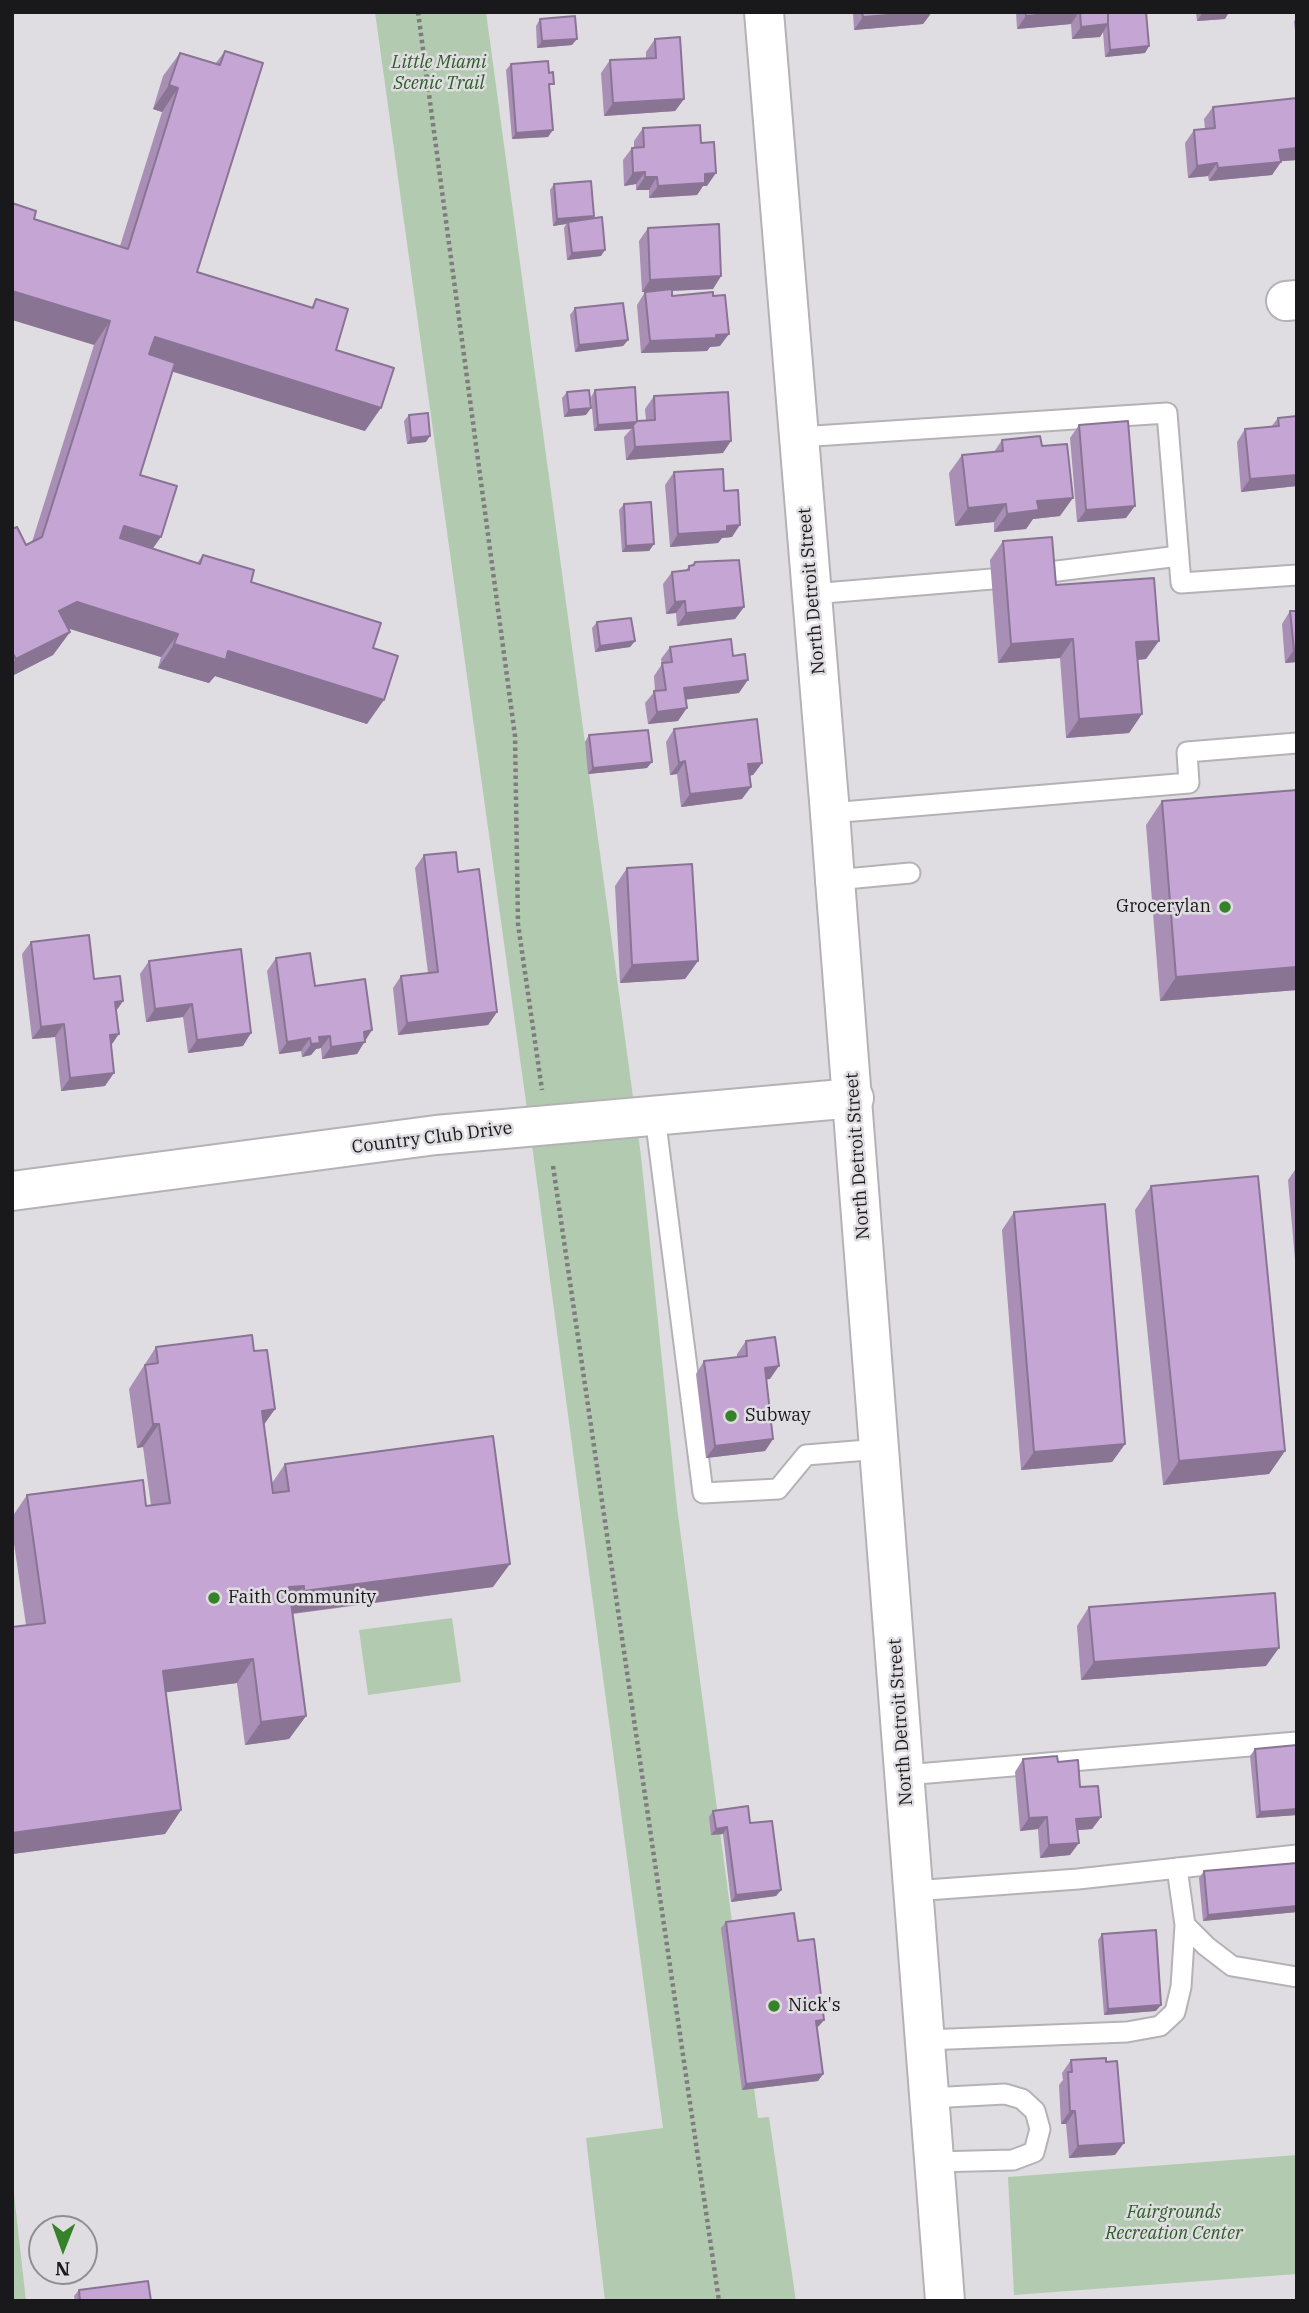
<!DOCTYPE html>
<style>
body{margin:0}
#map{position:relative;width:1309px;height:2313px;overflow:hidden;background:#e0dde2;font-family:"IBM Plex Serif",serif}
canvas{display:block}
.frame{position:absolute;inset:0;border:14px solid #19181a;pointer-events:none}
.north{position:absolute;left:28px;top:2215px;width:70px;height:70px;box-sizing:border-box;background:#e0dde2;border:2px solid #908e92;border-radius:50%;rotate:181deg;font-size:19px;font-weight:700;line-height:28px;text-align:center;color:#19181a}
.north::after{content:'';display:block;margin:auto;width:24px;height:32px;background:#35822b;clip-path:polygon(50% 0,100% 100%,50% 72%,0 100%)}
</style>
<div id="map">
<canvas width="1309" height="2313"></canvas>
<div class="frame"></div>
<div class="north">N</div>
</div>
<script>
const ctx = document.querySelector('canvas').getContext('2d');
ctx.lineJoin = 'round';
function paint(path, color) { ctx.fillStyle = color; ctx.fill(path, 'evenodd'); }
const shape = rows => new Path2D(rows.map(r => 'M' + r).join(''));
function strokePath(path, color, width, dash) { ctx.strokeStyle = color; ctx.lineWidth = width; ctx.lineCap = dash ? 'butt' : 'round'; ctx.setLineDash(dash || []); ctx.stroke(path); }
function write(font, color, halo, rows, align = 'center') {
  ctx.font = font + ' "IBM Plex Serif",serif'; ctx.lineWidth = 5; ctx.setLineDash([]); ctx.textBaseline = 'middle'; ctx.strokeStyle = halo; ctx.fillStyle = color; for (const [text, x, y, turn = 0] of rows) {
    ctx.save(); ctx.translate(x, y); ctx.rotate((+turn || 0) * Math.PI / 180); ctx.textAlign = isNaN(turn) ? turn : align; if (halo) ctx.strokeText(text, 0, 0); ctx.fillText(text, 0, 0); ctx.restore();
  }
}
paint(shape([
 [375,12,486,12,641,1156,677,1507,758,2118,769,2117,796,2301,605,2301,586,2138,663,2128,535,1167],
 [452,1618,461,1682,368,1695,359,1630],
 [1297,2155,1297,2274,1014,2295,1008,2177],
 [12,2176,26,2301,12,2301]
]), '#b2caaf');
const lane = shape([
 [799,437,1167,413,1181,583,1297,575],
 [1041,573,1179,556],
 [812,594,992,579],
 [830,813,1189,783,1187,752,1297,743],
 [835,880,910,873],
 [655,1116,703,1493,778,1489,806,1455,880,1449],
 [905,1775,1297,1742],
 [1177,1868,1185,1925,1206,1946,1232,1966,1297,1977],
 [913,1891,1078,1879,1297,1855],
 [925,2040,1127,2032,1160,2026,1175,2012,1181,1987,1185,1925],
 [929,2098,1005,2094,1022,2099,1035,2111,1040,2129,1034,2152,1013,2160,934,2162]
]);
const street = shape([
 [1286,301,1297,300],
 [12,1191,436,1135,854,1098]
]);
const primary = shape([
 [830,813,835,880]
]);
const highway = shape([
 [764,12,830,813],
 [835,880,945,2301]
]);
strokePath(lane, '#b5b2b6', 23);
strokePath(street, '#b5b2b6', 42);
strokePath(primary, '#b5b2b6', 42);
strokePath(highway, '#b5b2b6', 42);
strokePath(shape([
 [418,12,515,736,518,924,542,1090],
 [553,1166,719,2301]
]), '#7e7c7f', 4.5, [3.5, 3.5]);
strokePath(lane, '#fff', 19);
strokePath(street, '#fff', 38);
strokePath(primary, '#fff', 38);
strokePath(highway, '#fff', 38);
paint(shape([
 [853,12,932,12,923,24,854,30],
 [1016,12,1146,12,1149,46,1145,53,1105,57,1103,32,1100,37,1072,39,1071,24,1017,29],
 [1196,12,1229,12,1225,19,1197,21],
 [1297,18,1297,50,1294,21],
 [540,19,572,45,537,48,536,26],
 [655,39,684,99,675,111,604,116,601,73,610,60,646,58,646,52],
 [225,51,197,272,311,308,316,299,365,431,173,371,140,475,153,549,197,563,203,555,373,648,367,724,215,676,209,683,158,668,161,657,68,628,70,632,53,655,12,676,12,529,26,545,32,542,94,345,34,219,120,246,162,112,153,109,163,76,180,53,215,64],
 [511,64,550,90,548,137,512,139,506,70],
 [1297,98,1297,160,1281,161,1272,175,1209,181,1208,176,1188,178,1185,143,1194,130,1205,129,1204,119,1213,107],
 [643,128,701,143,707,186,703,186,697,195,649,198,649,190,636,190,636,184,624,186,623,160,632,148,634,148,634,141],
 [554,184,594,216,592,219,601,256,567,260,564,228,566,224,553,226,550,190],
 [648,228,721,276,713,289,672,291,672,296,720,346,710,347,707,351,641,353,637,305,645,292,642,292,639,241],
 [575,308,628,340,623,346,575,352,570,315],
 [595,390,637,421,646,420,645,409,654,396,723,453,626,460,624,437,631,429,594,431,591,397],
 [567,392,586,415,564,417,562,398],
 [409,415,426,442,407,444,404,421],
 [1297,416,1297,486,1241,492,1237,442,1245,429,1271,427,1278,418],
 [1079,425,1126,518,1077,522,1070,438],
 [1002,440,1042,446,1060,516,1033,519,1026,529,994,532,994,522,955,526,949,473,962,455,994,452],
 [674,472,724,491,732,537,722,538,718,543,670,547,665,485],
 [624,504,654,544,649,551,622,552,619,510],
 [1003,541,1146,659,1138,660,1142,714,1129,733,1066,738,1060,658,998,663,990,560],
 [695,562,744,607,735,619,677,626,676,613,666,614,663,584,672,572,686,570,689,566,692,565],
 [1290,611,1297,662,1285,663,1282,624],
 [597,622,635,641,630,647,595,652,592,628],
 [670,647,733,656,739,693,686,699,678,721,648,724,645,703,655,691,654,676,662,664,661,659],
 [674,729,762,763,753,775,749,776,742,799,681,807,677,774,670,775,666,742],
 [589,735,647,768,588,774,585,742],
 [1297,790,1297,990,1160,1001,1146,825,1162,801],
 [424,855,458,872,497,1012,488,1025,398,1035,393,988,401,976,428,973,415,868],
 [627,868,698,961,685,979,620,983,615,886],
 [31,942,94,979,123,1001,116,1011,105,1086,61,1091,55,1037,32,1039,22,954],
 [276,958,315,986,365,1040,357,1054,322,1059,321,1048,316,1049,311,1055,302,1057,301,1051,279,1054,267,971],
 [149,961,243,1046,188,1053,183,1017,146,1022,140,974],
 [1297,1167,1297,1282,1288,1180],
 [1151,1186,1285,1451,1269,1474,1163,1485,1135,1210],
 [1014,1212,1125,1444,1112,1462,1021,1470,1002,1230],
 [746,1341,770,1379,766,1379,773,1439,765,1451,706,1458,696,1374,704,1361,737,1357,737,1354],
 [156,1347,254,1351,275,1409,264,1424,272,1483,285,1464,493,1587,293,1614,306,1716,289,1739,245,1745,237,1683,165,1692,181,1810,165,1834,12,1854,12,1627,26,1625,12,1530,12,1517,27,1495,146,1506,151,1505,143,1447,137,1448,129,1389],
 [1089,1607,1266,1666,1081,1680,1077,1626],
 [1297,1745,1297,1815,1256,1818,1250,1756,1255,1749],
 [1023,1759,1058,1762,1080,1787,1101,1817,1092,1829,1077,1830,1070,1855,1040,1858,1038,1829,1020,1831,1015,1772],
 [713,1811,750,1823,781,1890,776,1896,731,1902,723,1834,711,1835,709,1817],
 [1297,1863,1297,1912,1203,1921,1199,1878,1204,1871],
 [726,1922,798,1941,819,2026,817,2027,823,2074,818,2081,742,2090,721,1928],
 [1102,1934,1156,2011,1104,2015,1098,1940],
 [1071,2060,1115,2155,1069,2158,1066,2124,1061,2124,1059,2085,1063,2080,1062,2073],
 [79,2290,151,2301,75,2301,74,2296]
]), '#a98eb6');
paint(shape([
 [932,12,923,24,854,30,863,17],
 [1069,12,1079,12,1071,24,1017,29,1026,16],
 [1203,12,1229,12,1225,19,1197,21],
 [1108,24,1100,37,1072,39,1081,27],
 [577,39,572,45,537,48,542,41],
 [1149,46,1145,53,1105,57,1110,50],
 [169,85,178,88,162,112,153,109],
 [684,99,675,111,604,116,613,103],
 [553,130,548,137,512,139,516,133],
 [1297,148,1297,160,1271,162,1279,150],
 [1281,162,1272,175,1209,181,1218,168],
 [1217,163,1208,176,1188,178,1197,166],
 [645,172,636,184,624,186,633,173],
 [716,173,707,186,703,186,697,195,649,198,658,186,705,174],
 [645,177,657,177,649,190,636,190],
 [594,216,590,222,568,222,566,224,553,226,557,219],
 [605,250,601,256,567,260,572,253],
 [721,276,713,289,642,292,650,280],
 [12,291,110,321,94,345,12,320],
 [729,334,720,346,710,347,707,351,641,353,650,341],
 [155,337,381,408,365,431,138,361],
 [628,340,623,346,575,352,579,345],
 [591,408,586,415,564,417,569,410],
 [638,422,633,425,631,429,594,431,598,425],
 [430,436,426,442,407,444,411,438],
 [731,441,723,453,626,460,635,447],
 [1297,475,1297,486,1241,492,1250,479],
 [1073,498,1060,516,1033,519,1026,529,994,532,1007,514,1037,501],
 [1006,504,994,522,955,526,968,508],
 [1135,506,1126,518,1077,522,1086,510],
 [740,525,732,537,722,538,718,543,670,547,678,534,727,526],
 [124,526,161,537,144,561,107,549],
 [654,544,649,551,622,552,626,546],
 [685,601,676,613,666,614,675,602],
 [77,602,178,634,161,657,60,626,59,611],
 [744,607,735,619,677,626,686,613],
 [70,632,53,655,12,676,12,665,16,659],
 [1073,639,1060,658,998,663,1011,644],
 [635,641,630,647,595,652,600,646],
 [1159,641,1146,659,1123,661,1136,642],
 [174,644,228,651,384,700,367,724,215,676,209,683,158,668],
 [1294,650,1297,650,1297,662,1285,663],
 [748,680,739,693,675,701,684,688],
 [687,708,678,721,648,724,657,712],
 [1142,714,1129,733,1066,738,1079,719],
 [685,761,677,774,670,775,679,763],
 [652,762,647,768,588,774,593,768],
 [762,763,753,775,739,777,748,764],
 [751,787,742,799,681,807,690,794],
 [698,961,685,979,620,983,632,965],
 [1297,967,1297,990,1160,1001,1176,977],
 [123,1001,114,1014,115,1002],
 [192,1004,183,1017,146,1022,155,1009],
 [497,1012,488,1025,398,1035,407,1023],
 [64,1024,55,1037,32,1039,41,1027],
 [372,1030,357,1054,322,1059,331,1047,364,1032],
 [251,1033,243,1046,188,1053,197,1040],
 [119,1034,110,1047,110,1035],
 [330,1036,321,1048,316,1049,311,1055,302,1057,311,1044,319,1037],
 [310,1038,301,1051,279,1054,287,1042],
 [114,1073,105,1086,61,1091,70,1078],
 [779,1366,770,1379,756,1381,765,1368],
 [275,1409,258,1433,262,1411],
 [153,1424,159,1424,143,1447,137,1448],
 [773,1439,765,1451,706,1458,715,1446],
 [1125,1444,1112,1462,1021,1470,1034,1452],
 [1285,1451,1269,1474,1163,1485,1179,1461],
 [510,1564,493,1587,287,1614,304,1591],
 [304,1586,287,1609,289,1587],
 [1279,1648,1266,1666,1081,1680,1094,1662],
 [253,1659,237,1683,146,1695,163,1671],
 [306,1716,289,1739,245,1745,261,1722],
 [1297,1809,1297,1815,1256,1818,1260,1812],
 [181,1810,165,1834,12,1854,12,1833],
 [1047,1817,1038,1829,1020,1831,1029,1818],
 [1101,1817,1092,1829,1067,1831,1076,1819],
 [727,1827,723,1834,711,1835,716,1829],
 [1079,1843,1070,1855,1040,1858,1049,1845],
 [781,1890,776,1896,731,1902,736,1895],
 [1297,1906,1297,1912,1203,1921,1208,1915],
 [1161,2005,1156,2011,1104,2015,1108,2009],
 [824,2020,819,2026,812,2028,816,2021],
 [823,2074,818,2081,742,2090,746,2084],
 [1070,2111,1075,2111,1066,2124,1061,2124],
 [1124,2143,1115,2155,1069,2158,1078,2146]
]), '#897494');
const building = shape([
 [862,12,927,12,863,17,862,12],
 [1026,12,1069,12,1026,16,1026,12],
 [1080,12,1108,12,1108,24,1081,27,1080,12],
 [1108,12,1146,12,1149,46,1110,50,1108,24,1108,12],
 [575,16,577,39,542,41,540,19,575,16],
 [680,37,684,99,613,103,610,60,656,58,655,39,680,37],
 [225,51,263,63,197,272,313,308,316,299,348,309,336,350,394,368,381,408,155,337,149,354,175,363,140,475,177,486,161,537,124,526,120,538,200,564,203,555,254,570,251,582,381,623,373,648,398,656,384,700,228,651,226,660,174,644,178,634,77,602,59,611,70,632,16,659,12,652,12,529,17,527,26,545,42,537,110,321,12,291,12,203,36,211,34,219,128,249,178,88,169,85,180,53,220,65,225,51],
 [548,61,549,73,553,72,554,84,549,84,553,130,516,133,511,64,548,61],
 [1297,98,1297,148,1279,150,1281,162,1218,168,1217,163,1197,166,1194,130,1215,128,1213,107,1297,98],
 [700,125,701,143,714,142,716,173,705,174,705,183,658,186,657,177,645,177,645,172,633,173,632,148,644,147,643,128,700,125],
 [591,181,594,216,557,219,554,184,591,181],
 [602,217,605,250,572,253,568,222,602,217],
 [719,224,721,276,650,280,648,228,719,224],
 [672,289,672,296,713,292,713,296,725,295,729,334,716,335,716,338,650,341,645,292,672,289],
 [623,303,628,340,579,345,575,308,623,303],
 [635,387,637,421,636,422,598,425,595,390,635,387],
 [589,390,591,408,569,410,567,392,589,390],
 [728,392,731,441,635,447,633,425,637,421,655,420,654,396,728,392],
 [428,413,430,436,411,438,409,415,428,413],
 [1297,416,1297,475,1250,479,1245,429,1279,426,1278,418,1297,416],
 [1128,421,1135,506,1086,510,1079,425,1128,421],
 [1040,436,1042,446,1067,444,1073,498,1037,501,1039,510,1007,514,1006,504,968,508,962,455,1003,451,1002,440,1040,436],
 [723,469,724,491,738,490,740,525,727,526,727,531,678,534,674,472,723,469],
 [651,502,654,544,626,546,624,504,651,502],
 [1052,537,1056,585,1154,578,1159,641,1136,642,1142,714,1079,719,1073,639,1011,644,1003,541,1052,537],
 [739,560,744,607,686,613,685,601,675,602,672,572,689,570,689,566,694,565,695,562,739,560],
 [1290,611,1297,611,1297,650,1294,650,1290,611],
 [631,618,635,641,600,646,597,622,631,618],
 [731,639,733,656,745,654,748,680,684,688,687,708,657,712,654,691,666,690,662,663,672,662,670,647,731,639],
 [757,719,762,763,748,764,751,787,690,794,685,761,679,763,674,729,757,719],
 [648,730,652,762,593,768,589,735,648,730],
 [1297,790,1297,967,1176,977,1162,801,1297,790],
 [456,852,458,872,479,869,497,1012,407,1023,401,976,438,972,424,855,456,852],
 [692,864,698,961,632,965,627,868,692,864],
 [89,935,94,979,120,976,123,1001,115,1002,119,1034,110,1035,114,1073,70,1078,64,1024,41,1027,31,942,89,935],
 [241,949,251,1033,197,1040,192,1004,155,1009,149,961,241,949],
 [310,953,315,986,365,979,372,1030,364,1032,365,1042,331,1047,330,1036,319,1037,320,1043,311,1044,310,1038,287,1042,276,958,310,953],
 [1258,1176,1285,1451,1179,1461,1151,1186,1258,1176],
 [1105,1204,1125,1444,1034,1452,1014,1212,1105,1204],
 [252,1335,254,1351,267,1350,275,1409,262,1411,273,1493,289,1491,285,1464,493,1436,510,1564,304,1591,304,1586,289,1587,306,1716,261,1722,253,1659,163,1671,181,1810,12,1833,12,1627,45,1623,27,1495,143,1480,146,1506,170,1503,159,1424,153,1424,145,1365,158,1363,156,1347,252,1335],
 [775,1337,779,1366,765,1368,773,1439,715,1446,704,1361,747,1356,746,1341,775,1337],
 [1275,1593,1279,1648,1094,1662,1089,1607,1275,1593],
 [1297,1745,1297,1809,1260,1812,1255,1749,1297,1745],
 [1057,1756,1058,1762,1078,1760,1080,1787,1098,1786,1101,1817,1076,1819,1079,1843,1049,1845,1047,1817,1029,1818,1023,1759,1057,1756],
 [748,1806,750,1823,772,1821,781,1890,736,1895,727,1827,716,1829,713,1811,748,1806],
 [1297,1863,1297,1906,1208,1915,1204,1871,1297,1863],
 [794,1913,798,1941,814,1939,824,2020,816,2021,823,2074,746,2084,726,1922,794,1913],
 [1156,1930,1161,2005,1108,2009,1102,1934,1156,1930],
 [1106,2058,1106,2062,1117,2061,1124,2143,1078,2146,1075,2111,1070,2111,1068,2072,1072,2072,1071,2060,1106,2058],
 [148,2281,151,2301,80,2301,79,2290,148,2281]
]);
paint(building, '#c4a5d4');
strokePath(building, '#897494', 2);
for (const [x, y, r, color] of [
 [1225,907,7,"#35822b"],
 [731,1416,7,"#35822b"],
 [214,1598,7,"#35822b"],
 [774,2006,7,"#35822b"]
]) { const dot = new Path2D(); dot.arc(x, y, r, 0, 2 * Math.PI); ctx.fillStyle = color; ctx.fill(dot); strokePath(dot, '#e0dde2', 2.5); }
write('italic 18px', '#2b5e25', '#e0dde2', [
 ["Little Miami",439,63],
 ["Scenic Trail",439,84],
 ["Fairgrounds",1174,2213],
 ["Recreation Center",1174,2234]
]);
write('18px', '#19181a', '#e0dde2', [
 ["North Detroit Street",812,591,-95],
 ["Country Club Drive",432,1138,-7],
 ["North Detroit Street",858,1156,-94],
 ["North Detroit Street",901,1722,-94]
]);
write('18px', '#19181a', '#e0dde2', [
 ["Grocerylan",1211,907,"right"],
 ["Subway",745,1416],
 ["Faith Community",228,1598],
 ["Nick's",788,2006]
], 'left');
</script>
